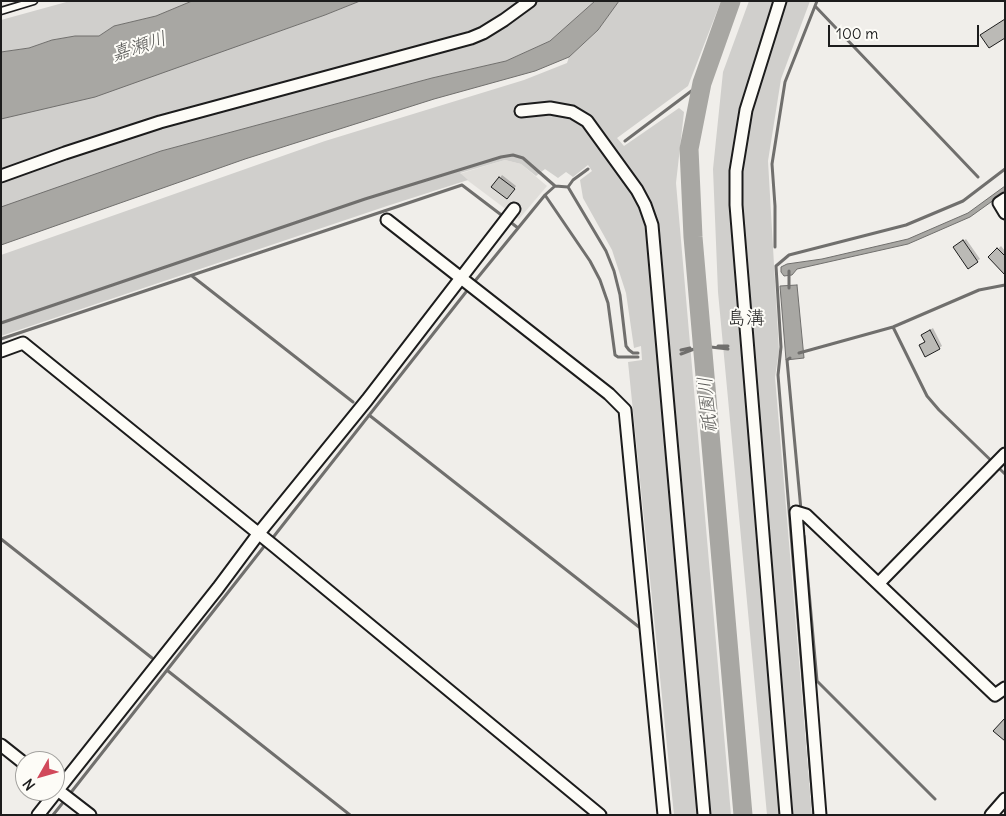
<!DOCTYPE html>
<meta charset="utf-8">
<style>
body{margin:0}
#map{position:relative;width:1006px;height:816px;overflow:hidden;background:#f0eeea;font-family:Delius,sans-serif}
canvas{display:block}
.frame{position:absolute;inset:0;border:2px solid #1c1c1c;pointer-events:none}
.north{position:absolute;left:15px;top:751px;width:50px;height:50px;box-sizing:border-box;background:#fdfcf7;border:1px solid #a3a29f;border-radius:50%;rotate:232deg;font-size:14px;font-weight:700;line-height:20px;text-align:center;color:#1c1c1c}
.north::after{content:'';display:block;margin:auto;width:18px;height:22px;background:#d1495b;clip-path:polygon(50% 0,100% 100%,50% 72%,0 100%)}
.scale{position:absolute;left:828px;top:25px;width:151px;height:22px;box-sizing:border-box;border:2px solid #1c1c1c;border-top:0;padding-left:6px;font-size:15px;line-height:18px;white-space:nowrap;color:#1c1c1c;-webkit-text-stroke:4px #fdfcf7;paint-order:stroke}
</style>
<div id="map">
<canvas width="1006" height="816"></canvas>
<div class="frame"></div>
<div class="north">N</div>
<div class="scale">100 m</div>
</div>
<script>
const ctx = document.querySelector('canvas').getContext('2d');
ctx.lineJoin = 'round';
function paint(path, color) { ctx.fillStyle = color; ctx.fill(path, 'evenodd'); }
const shape = rows => new Path2D(rows.map(r => 'M' + r).join(''));
function strokePath(path, color, width, dash) { ctx.strokeStyle = color; ctx.lineWidth = width; ctx.lineCap = dash ? 'butt' : 'round'; ctx.setLineDash(dash || []); ctx.stroke(path); }
function write(font, color, halo, rows, align = 'center') {
  ctx.font = font + ' Delius,"Klee One",sans-serif'; ctx.lineWidth = 4; ctx.setLineDash([]); ctx.textBaseline = 'middle'; ctx.strokeStyle = halo; ctx.fillStyle = color; for (const [text, x, y, turn = 0] of rows) {
    ctx.save(); ctx.translate(x, y); ctx.rotate((+turn || 0) * Math.PI / 180); ctx.textAlign = isNaN(turn) ? turn : align; if (halo) ctx.strokeText(text, 0, 0); ctx.fillText(text, 0, 0); ctx.restore();
  }
}
paint(shape([
 [505,160,521,164,547,186,519,219,459,174]
]), '#e0deda');
paint(shape([
 [70,1,192,1,156,16,114,26,99,36,75,36,52,40,29,48,1,52,1,20],
 [360,1,595,1,550,41,506,61,432,78,161,151,1,229,1,119,252,41,325,15],
 [619,1,721,1,688,86,617,138,624,146,679,108,684,112,676,183,731,815,674,815,628,362,642,360,641,346,634,348,626,293,612,250,583,198,580,180,592,171,588,165,573,177,566,172,558,178,545,169,536,176,521,164,505,160,460,173,468,180,387,206,1,336,1,255,325,141,524,80,567,63,569,57,598,30],
 [749,1,810,1,781,79,768,161,779,351,775,377,812,815,767,815,718,292,713,169,723,72]
]), '#d0cfcc');
const water = shape([
 [192,1,360,1,325,15,95,97,1,119,1,52,29,48,52,40,75,36,99,36,114,26,156,16,192,1],
 [595,1,619,1,598,30,569,57,535,71,434,99,245,159,1,245,1,207,161,151,432,78,506,61,550,41,595,1],
 [1005,186,1005,192,970,217,908,244,797,269,792,275,784,276,781,272,781,267,787,264,822,259,908,239,968,213,1005,186],
 [797,285,804,358,786,360,780,286,797,285]
]);
paint(water, '#a8a7a3');
strokePath(water, '#706f6d', 1);
paint(shape([
 [502,175,516,186,510,195,500,178],
 [966,239,980,259,977,261,958,245],
 [1001,246,1005,251,1005,268,990,257],
 [933,328,942,346,926,356,920,345,926,341,922,335]
]), '#0003');
strokePath(shape([
 [815,6,978,177],
 [625,141,702,83],
 [568,187,606,251,614,271,620,295,626,346,629,350,633,353,638,353],
 [568,187,573,180,588,169],
 [545,195,555,186],
 [509,221,518,228],
 [775,247,775,206,772,164,785,82,817,1],
 [789,271,789,288],
 [192,276,353,402],
 [1,323,365,199,501,157,513,155,523,158,555,186,568,187],
 [893,327,927,396,939,410,1005,474],
 [1,339,462,185,504,217],
 [718,346,728,346],
 [681,350,690,348],
 [799,353,893,327,979,290,1005,285],
 [681,354,702,346,728,349],
 [790,358,787,360,801,510],
 [369,415,639,627],
 [804,536,817,681,935,799],
 [1,539,152,658],
 [271,540,466,292,545,195,590,261,600,280,608,303,615,355,618,357,638,357],
 [168,671,350,815],
 [69,795,266,544],
 [53,815,65,800],
 [814,815,778,375,781,347,776,266,789,255,906,225,963,201,1005,169]
]), '#706f6d', 3);
strokePath(shape([
 [731,1,702,83,689,149,693,237,743,815]
]), '#a8a7a3', 19);
const building = shape([
 [1005,19,1005,38,989,48,980,35,1005,19],
 [499,177,515,189,507,199,491,187,499,177],
 [963,240,978,262,968,269,953,247,963,240],
 [997,248,1005,256,1005,275,988,257,997,248],
 [930,330,940,349,925,357,919,345,925,342,921,335,930,330],
 [1005,718,1005,741,993,731,1005,718]
]);
paint(building, '#bbbab6');
strokePath(building, '#1c1c1c', 1);
const service = shape([
 [1,11,34,1]
]);
const minor = shape([
 [780,1,746,110,736,171,736,205,786,815],
 [521,111,550,108,572,112,587,121,637,190,645,205,652,225,704,815],
 [1,176,65,153,160,122,471,38,483,33,504,20,530,1],
 [1005,199,999,203,1005,213],
 [387,220,609,394,625,410,664,815],
 [1,351,23,343,274,546,600,815],
 [879,583,1005,454],
 [1,745,25,764],
 [55,788,90,815],
 [38,815,218,588,259,533,367,400,514,209],
 [820,815,796,512,806,515,995,695,1005,688],
 [991,815,1005,799]
]);
strokePath(service, '#1c1c1c', 9);
strokePath(minor, '#1c1c1c', 15);
strokePath(service, '#fdfcf7', 5.5);
strokePath(minor, '#fdfcf7', 11);
write('italic 19px', '#5b5b59', '#fdfcf7', [
 ["嘉瀬川",139,47,-18],
 ["祇園川",708,405,-95]
]);
write('19px', '#1c1c1c', '#fdfcf7', [
 ["島溝",746,319]
]);
</script>
